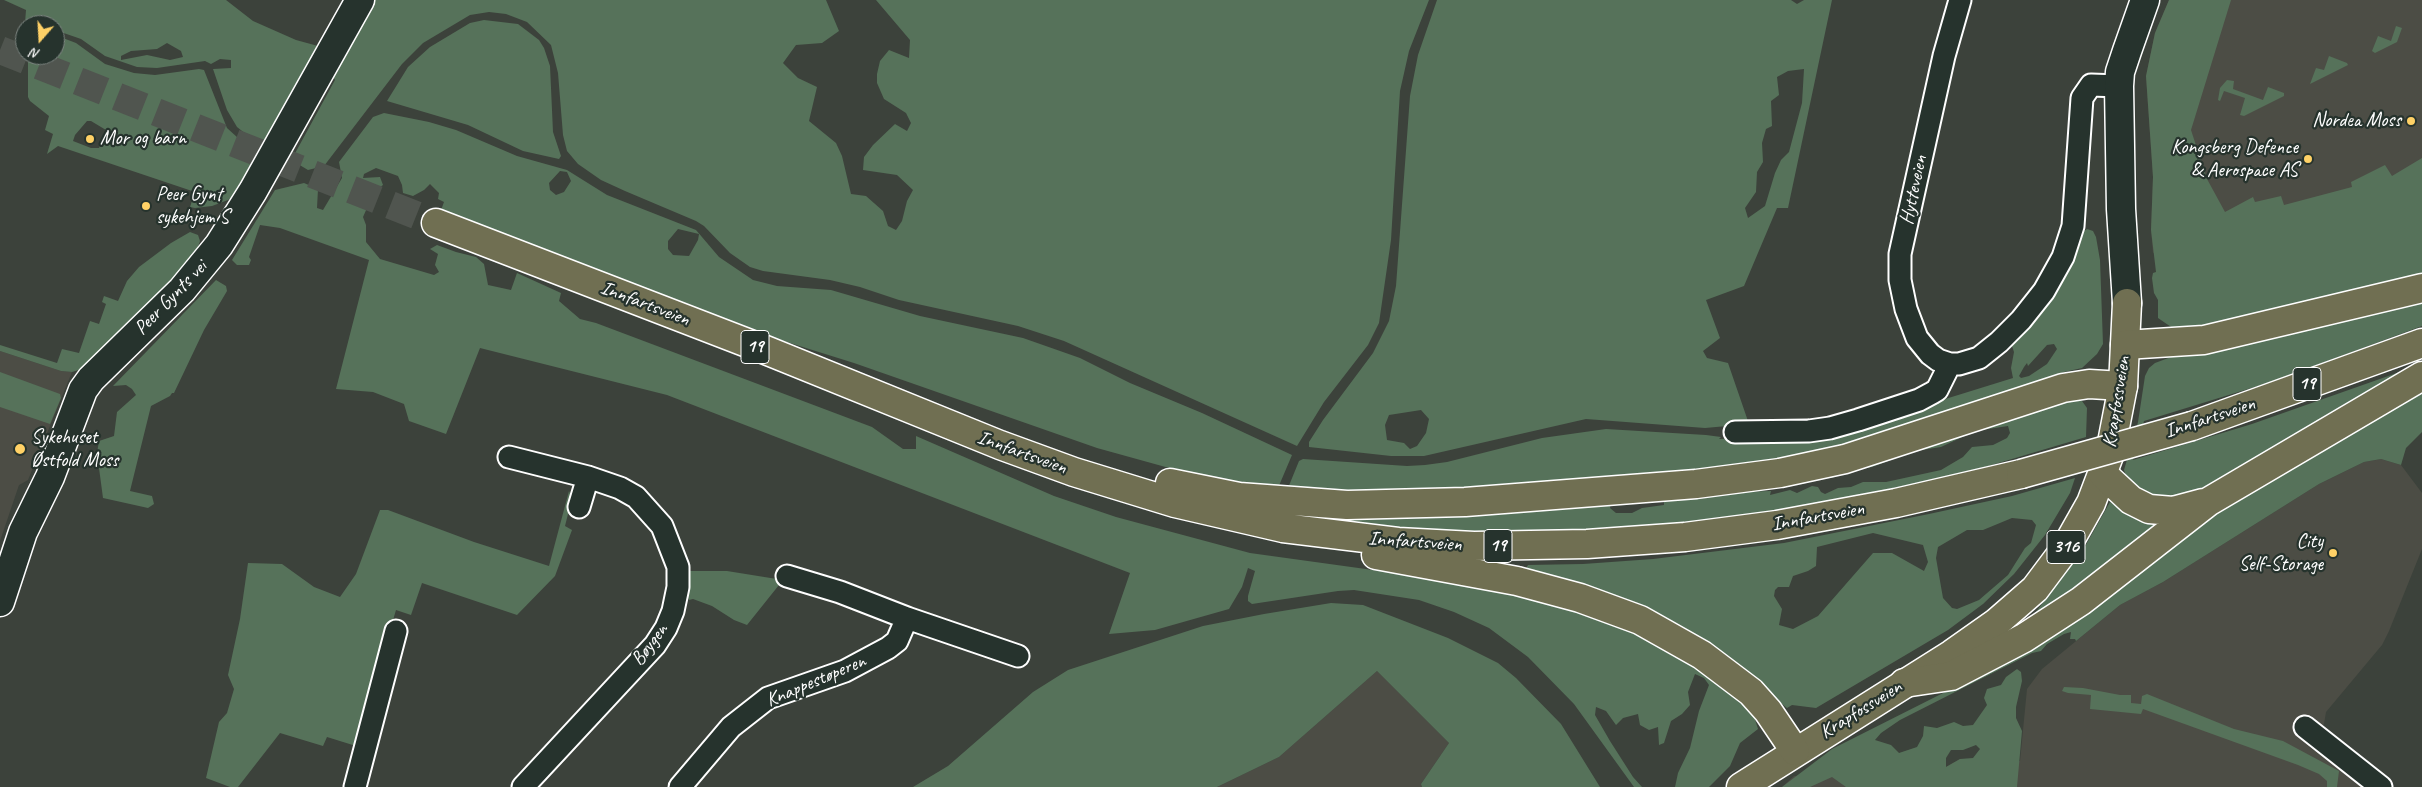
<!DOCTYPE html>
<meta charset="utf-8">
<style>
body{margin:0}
#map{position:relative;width:2422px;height:787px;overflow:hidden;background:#3c423b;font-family:Caveat,sans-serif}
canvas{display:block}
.north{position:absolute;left:15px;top:15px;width:50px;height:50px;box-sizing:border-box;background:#26332d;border:1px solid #7d8581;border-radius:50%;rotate:199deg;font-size:14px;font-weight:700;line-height:20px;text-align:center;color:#fff}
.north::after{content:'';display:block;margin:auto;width:18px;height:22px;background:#ffd166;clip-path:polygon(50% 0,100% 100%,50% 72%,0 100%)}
</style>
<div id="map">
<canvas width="2422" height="787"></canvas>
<div class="north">N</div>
</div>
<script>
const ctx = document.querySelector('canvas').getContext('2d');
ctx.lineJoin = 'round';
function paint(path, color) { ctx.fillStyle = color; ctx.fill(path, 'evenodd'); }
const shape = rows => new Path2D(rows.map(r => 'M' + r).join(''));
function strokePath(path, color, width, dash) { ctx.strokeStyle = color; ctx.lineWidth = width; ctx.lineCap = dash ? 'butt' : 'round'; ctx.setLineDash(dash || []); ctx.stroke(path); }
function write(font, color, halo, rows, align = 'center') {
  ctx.font = font + ' Caveat,sans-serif'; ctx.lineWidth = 4.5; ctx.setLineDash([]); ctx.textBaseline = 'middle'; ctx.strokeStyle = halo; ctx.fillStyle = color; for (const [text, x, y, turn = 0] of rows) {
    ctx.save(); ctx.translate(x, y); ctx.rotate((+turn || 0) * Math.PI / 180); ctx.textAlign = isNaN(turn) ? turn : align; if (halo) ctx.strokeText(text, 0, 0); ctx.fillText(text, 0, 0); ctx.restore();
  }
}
paint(shape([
 [2169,0,2422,0,2422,203,2153,253,2151,230,2153,177,2146,76,2155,33],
 [0,351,61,371,72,372,28,480,19,485,0,541],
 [2381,459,2401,465,2422,493,2422,549,2389,631,2382,645,2326,712,2324,724,2309,747,2372,787,1782,787,1794,776,1946,767,1960,759,2020,761,2027,689,2042,669,2120,605,2163,582,2319,484,2364,462],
 [1377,671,1449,743,1421,784,1422,787,1217,787,1279,757]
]), '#4c4d45');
paint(shape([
 [4,0,226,0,253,21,296,40,318,46,320,50,262,147,237,127,227,110,213,69,231,68,231,60,220,59,211,64,205,61,157,68,137,67,105,56,81,39,55,30,55,25,25,23,26,10],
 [167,43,181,51,183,57,170,60,147,55,121,60,121,56,131,51,157,49],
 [374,0,826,0,839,31,822,43,796,45,783,63,798,78,817,87,809,121,836,143,842,156,851,194,866,196,883,211,888,226,896,230,902,221,907,201,913,190,897,175,863,170,864,157,873,145,895,124,907,131,911,123,906,113,884,99,877,83,877,74,880,61,889,50,909,58,910,40,876,0,1429,0,1409,51,1400,91,1391,240,1379,323,1368,345,1324,402,1297,446,1064,341,1018,326,899,300,860,287,830,280,763,271,750,267,730,253,704,226,696,221,625,191,601,180,578,164,567,151,563,135,558,73,551,45,527,22,506,14,489,12,470,15,423,43,402,64,324,166,308,170,298,164,293,157,335,80,331,73],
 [1437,0,1791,0,1797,4,1804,0,1832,0,1788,208,1777,208,1744,286,1706,300,1720,338,1703,351,1707,358,1728,363,1749,424,1705,428,1586,419,1424,456,1391,456,1309,447,1309,442,1323,420,1373,353,1389,321,1396,286,1410,96,1418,55],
 [1804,69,1802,103,1789,152,1781,160,1775,173,1765,206,1748,218,1745,208,1756,192,1757,172,1763,162,1762,143,1766,129,1772,126,1771,101,1779,95,1777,77,1788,71],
 [1421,410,1429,419,1426,433,1417,446,1410,449,1404,443,1387,440,1385,425,1389,415],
 [2169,0,2231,0,2191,130,2207,179,2225,212,2253,197,2255,202,2281,196,2284,205,2352,187,2351,182,2385,165,2392,176,2422,158,2422,275,2214,329,2177,331,2158,318,2158,300,2154,293,2152,278,2153,273,2156,272,2151,230,2153,177,2146,76,2155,33],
 [484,20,518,24,539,40,544,48,550,66,553,132,561,156,559,159,523,151,468,125,387,101,408,67,430,47,470,23],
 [2396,26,2402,28,2397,42,2375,53,2372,51,2378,36,2391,41],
 [55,35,76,43,105,64,134,73,155,75,199,69,204,70,227,128,259,157,243,188,228,200,212,206,195,208,190,207,195,192,58,146,47,154,53,134,45,130,49,116,30,101,28,97,28,55,55,55],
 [87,121,91,121,106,130,99,148,91,148,73,141,75,135],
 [2329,56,2347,63,2348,65,2310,84,2316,68,2324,70],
 [2227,80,2234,81,2233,89,2263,100,2268,87,2284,93,2284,96,2244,116,2240,115,2245,98,2224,91,2220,101,2218,100,2220,88],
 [384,113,429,122,456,130,517,156,567,170,607,195,696,230,719,257,753,280,777,286,831,290,920,316,1023,338,1080,358,1130,383,1202,413,1292,455,1278,488,1198,476,1097,448,854,363,758,333,440,213,444,202,438,199,439,193,430,184,424,190,413,196,403,193,402,185,398,176,376,168,364,174,363,178,380,177,383,185,376,190,375,204,367,208,363,217,366,225,366,242,380,259,434,275,439,272,435,265,438,254,430,249,437,245,456,252,476,257,484,264,488,285,511,290,517,273,561,293,559,301,580,319,596,323,872,427,903,449,916,449,916,436,1054,496,1116,517,1250,553,1438,579,1534,597,1612,620,1685,657,1752,710,1758,729,1740,743,1730,766,1709,787,1675,787,1678,773,1690,748,1699,711,1709,685,1704,678,1695,674,1688,692,1690,705,1682,714,1671,721,1664,743,1659,745,1658,727,1649,730,1640,725,1638,714,1623,718,1616,725,1606,711,1596,707,1595,715,1610,741,1633,777,1642,787,1634,787,1574,704,1528,657,1489,628,1454,612,1419,600,1354,590,1338,591,1252,604,1248,601,1248,596,1255,571,1248,568,1242,587,1229,609,1155,630,1109,634,1130,573,667,395,480,348,446,434,409,421,404,404,373,392,336,389,369,260,280,228,260,225,249,257,251,260,249,265,237,265,232,260,275,190,304,183,318,189,317,208,323,210,342,178,339,162,373,117],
 [560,171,567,172,571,181,564,192,556,195,550,190,549,183],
 [678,229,699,234,698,240,689,256,673,255,668,249,668,241],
 [2087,229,2093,231,2096,237,2100,260,2103,344,2097,354,2082,368,2064,372,1892,434,1765,465,1586,483,1371,494,1288,488,1299,461,1303,459,1407,466,1425,465,1447,462,1542,438,1606,429,1706,435,1721,437,1719,439,1772,437,1913,409,2013,378,2011,368,2014,352,2011,343,2034,323,2050,303,2068,273,2084,231],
 [2054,344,2057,349,2047,364,2029,376,2021,378,2019,376,2024,367,2027,363,2028,366,2047,345],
 [190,232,198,235,200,241,198,247,202,251,82,369,72,372,61,371,0,351,0,345,57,363,62,349,79,353,90,321,99,324,106,304,102,302,104,296,118,301,127,281,139,267,171,243],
 [216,280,226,286,227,291,204,330,174,393,172,393,170,396,151,406,130,491,152,496,154,504,148,508,103,498,97,453,99,441,114,436,117,412,136,395,132,389,126,385,113,386],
 [2422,298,2422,326,2271,382,2144,421,2133,460,2252,424,2411,368,2186,499,2142,495,2128,482,2124,470,2138,422,2145,376,2149,368,2155,363,2171,357,2241,345],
 [0,372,60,394,61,398,50,424,0,407],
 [2422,387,2422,432,2406,448,2401,465,2381,459,2364,462,2319,484,2163,582,2120,605,2076,641,2075,639,2070,639,2071,632,2064,634,2047,644,2041,651,2032,653,1900,720,1881,733,1875,740,1891,745,1899,753,1917,747,1923,736,1924,726,1937,728,1954,722,1963,726,1973,725,1987,705,1984,698,1987,689,2001,685,2006,677,2017,669,2021,672,2022,681,2016,707,2016,718,2022,731,2017,787,1846,787,1832,777,1810,787,1782,787,1832,749,1957,686,2222,508],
 [1976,745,1980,749,1973,758,1960,759,1946,767,1946,758,1951,750,1963,750],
 [2073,400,2082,401,2087,408,2086,437,1958,475,1805,507,1706,521,1607,531,1478,534,1401,531,1341,523,1340,521,1340,518,1725,489,2046,402],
 [2008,426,2010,433,2007,438,1993,445,1972,447,1963,457,1941,470,1886,482,1863,482,1851,487,1838,488,1825,494,1821,492,1818,487,1812,486,1797,493,1790,490,1770,495,1771,491,1738,492,1741,490,1822,477,1832,478,1849,471,1872,467,1915,451,1941,447,1975,431],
 [1656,498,1664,501,1664,505,1642,508,1632,513,1616,513,1610,508,1611,503],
 [2075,478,2070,493,2045,535,2014,574,1983,604,1948,630,1816,708,1792,705,1787,708,1756,683,1524,572,1528,565,1583,564,1653,559,1784,543,1929,514,2012,496],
 [2012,518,2032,520,2036,525,2031,543,2025,548,2008,575,1979,600,1957,609,1952,608,1943,598,1936,558,1938,547,1967,530,1983,530],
 [1873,533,1923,545,1928,562,1924,571,1892,553,1873,553,1818,616,1793,629,1779,625,1782,609,1774,596,1775,590,1778,587,1789,587,1793,576,1808,571,1816,566,1817,547],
 [569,491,572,498,565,526,572,530,555,576,517,615,422,583,411,615,396,610,356,746,327,737,323,746,280,733,238,787,230,787,206,778,219,722,227,713,234,689,228,675,240,619,248,563,282,564,314,587,340,597,356,574,380,510,388,510,474,542,549,566],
 [2110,502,2133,518,2163,528,2029,621,2083,550],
 [690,571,727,571,783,580,747,625,734,620,712,606,693,599,689,600,685,592,687,574],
 [1331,603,1363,605,1448,638,1498,663,1516,678,1561,724,1600,787,1422,787,1421,784,1449,743,1377,671,1279,757,1217,787,913,787,948,766,1033,692,1068,670,1203,626,1264,614],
 [2064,687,2083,688,2120,695,2131,695,2131,703,2141,704,2142,696,2147,694,2234,729,2283,741,2339,771,2337,787,2327,787,2327,781,2319,774,2298,765,2143,709,2141,714,2090,709,2091,695,2068,693,2062,691]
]), '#56725a');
strokePath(shape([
 [0,50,436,223]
]), '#50554f', 28, [28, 14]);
const street = shape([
 [1960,0,1944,56,1900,254,1900,280,1906,309,1917,338,1930,354,1938,360,1950,364,1959,364,1979,358,1999,342,2021,320,2044,291,2063,257,2073,226,2082,98,2091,85,2119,86],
 [1735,432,1809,431,1830,428,1858,420,1919,400,1932,393,1937,390,1950,364],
 [509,457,588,477,620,488,636,497,662,526,678,567,678,587,673,611,666,628,655,645,523,787],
 [579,507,588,477],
 [787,576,840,592,907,618],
 [2305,727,2381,787],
 [355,787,396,631],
 [680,787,731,727,768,698,845,671,888,648,897,641,907,618,1018,656]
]);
const secondary = shape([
 [2127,303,2121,209,2119,86,2120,72,2127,51,2145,0],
 [0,602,23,532,50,477,83,390,91,379,182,290,219,245,253,191,360,0]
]);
const primary = shape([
 [1741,787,1952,654,1996,623,2035,589,2065,549,2091,503,2110,453,2123,386,2127,303]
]);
const highway = shape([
 [436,223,763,349,1000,445,1074,472,1175,503,1283,528,1398,542,1474,546,1587,544,1685,537,1777,525,1896,503,2021,474],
 [2125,345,2204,340,2422,288],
 [2192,426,2422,343],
 [2103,474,2131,500,2149,509,2173,511,2203,503],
 [1170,483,1239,497,1347,505,1465,502,1696,484,1780,473,1845,459,2063,388,2089,384,2123,386],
 [1376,555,1517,581,1580,598,1640,620,1702,655,1751,692,1768,711,1795,751],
 [1904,683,1951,676,2024,638,2081,601,2208,502,2422,376]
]);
strokePath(street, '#fff', 25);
strokePath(secondary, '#fff', 31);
strokePath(primary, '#fff', 31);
strokePath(highway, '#fff', 31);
strokePath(street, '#26332d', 21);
strokePath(secondary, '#26332d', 28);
strokePath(primary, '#706f52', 28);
strokePath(highway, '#706f52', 28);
const highwayBridge = shape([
 [2021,474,2192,426]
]);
strokePath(highwayBridge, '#fff', 31, []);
strokePath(highwayBridge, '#706f52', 28);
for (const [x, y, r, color] of [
 [2411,121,5,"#ffd166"],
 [90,139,5,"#ffd166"],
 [2308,159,5,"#ffd166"],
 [146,206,5,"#ffd166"],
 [20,449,6,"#ffd166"],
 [2333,553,5,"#ffd166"]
]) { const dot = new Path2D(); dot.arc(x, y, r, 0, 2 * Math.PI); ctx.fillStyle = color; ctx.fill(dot); strokePath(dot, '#26332d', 2); }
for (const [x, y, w] of [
 [755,347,28],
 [2307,384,28],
 [1498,546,28],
 [2066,547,38]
]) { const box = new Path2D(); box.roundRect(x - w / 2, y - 16.5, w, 33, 4); ctx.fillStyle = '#26332d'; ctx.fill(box); strokePath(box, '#fff', 1); }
write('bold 19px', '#fff', null, [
 ["19",755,347],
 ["19",2307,384],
 ["19",1498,546],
 ["316",2066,547]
]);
write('20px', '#fff', '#26332d', [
 ["Nordea Moss",2401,121],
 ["Mor og barn",100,139,"left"],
 ["Kongsberg Defence",2298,148],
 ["& Aerospace AS",2298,171],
 ["Peer Gynt",156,195,"left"],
 ["sykehjem S",156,218,"left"],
 ["Sykehuset",31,438,"left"],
 ["Østfold Moss",31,461,"left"],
 ["City",2323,542],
 ["Self-Storage",2323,565]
], 'right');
write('20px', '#fff', '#26332d', [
 ["Hytteveien",1914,190,-78],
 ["Peer Gynts vei",171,298,-46],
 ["Innfartsveien",645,304,21],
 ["Krapfossveien",2117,402,-81],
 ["Innfartsveien",2210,418,-18],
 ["Innfartsveien",1022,453,20],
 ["Innfartsveien",1818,517,-10],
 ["Innfartsveien",1415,542,4],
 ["Bøygen",650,645,-53],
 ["Knappestøperen",816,681,-23],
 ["Krapfossveien",1861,710,-32]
]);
</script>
